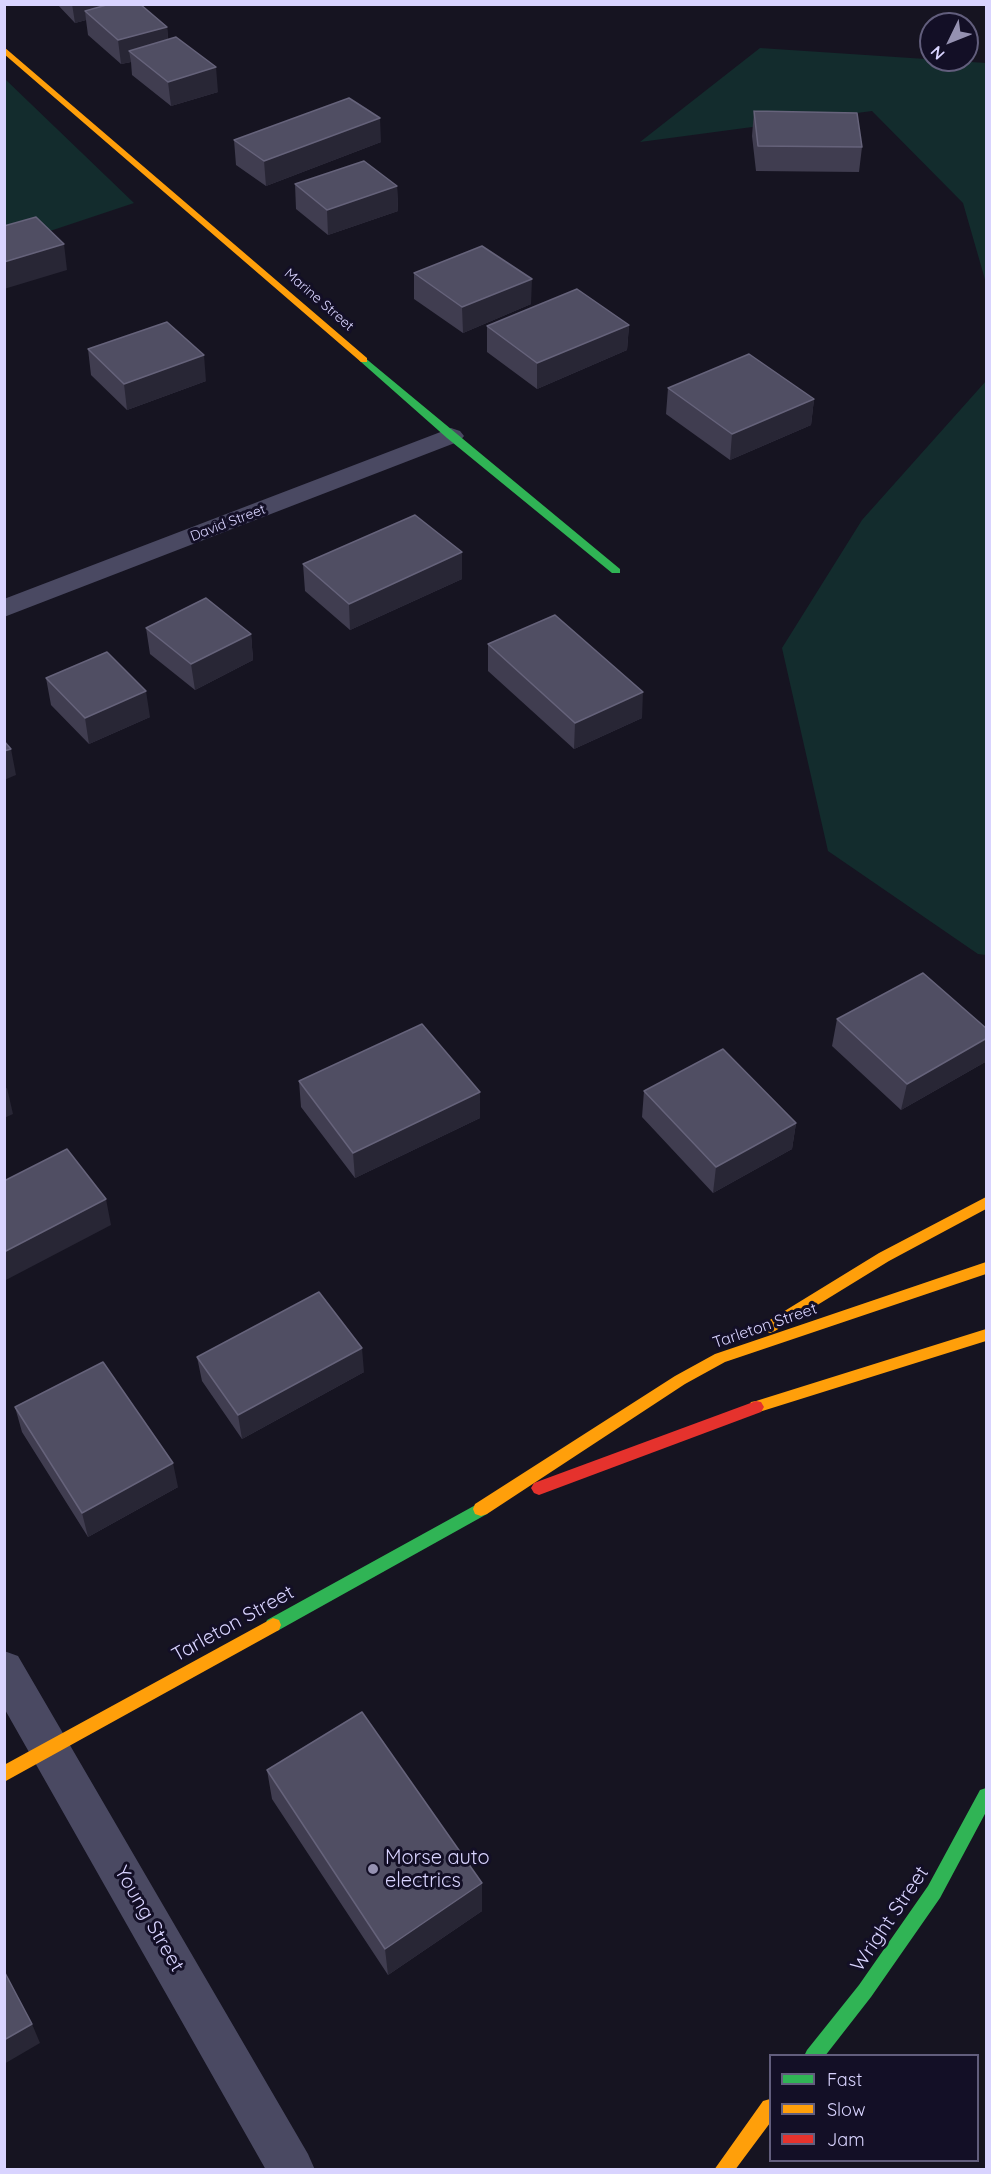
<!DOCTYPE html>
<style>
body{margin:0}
#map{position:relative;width:991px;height:2174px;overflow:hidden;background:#161421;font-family:Quicksand,sans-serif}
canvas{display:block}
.frame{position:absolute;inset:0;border:6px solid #d9d4ff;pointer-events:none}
.legend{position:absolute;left:769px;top:2054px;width:210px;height:108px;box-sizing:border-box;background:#130f26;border:2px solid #625e7d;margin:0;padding:8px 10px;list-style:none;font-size:18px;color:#d9d4ff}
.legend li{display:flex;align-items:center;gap:12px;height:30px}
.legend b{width:30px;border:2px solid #625e7d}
.north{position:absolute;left:919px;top:12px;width:60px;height:60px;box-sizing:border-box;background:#130f26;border:2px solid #625e7d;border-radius:50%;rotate:227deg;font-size:16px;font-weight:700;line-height:24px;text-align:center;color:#d9d4ff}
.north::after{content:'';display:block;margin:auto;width:21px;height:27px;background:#9591b1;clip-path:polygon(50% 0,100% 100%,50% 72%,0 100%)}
</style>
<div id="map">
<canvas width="991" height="2174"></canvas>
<div class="frame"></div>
<ul class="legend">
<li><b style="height:8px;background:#30b455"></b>Fast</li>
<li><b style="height:8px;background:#ff9f0a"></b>Slow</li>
<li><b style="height:8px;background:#e5322d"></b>Jam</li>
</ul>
<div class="north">N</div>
</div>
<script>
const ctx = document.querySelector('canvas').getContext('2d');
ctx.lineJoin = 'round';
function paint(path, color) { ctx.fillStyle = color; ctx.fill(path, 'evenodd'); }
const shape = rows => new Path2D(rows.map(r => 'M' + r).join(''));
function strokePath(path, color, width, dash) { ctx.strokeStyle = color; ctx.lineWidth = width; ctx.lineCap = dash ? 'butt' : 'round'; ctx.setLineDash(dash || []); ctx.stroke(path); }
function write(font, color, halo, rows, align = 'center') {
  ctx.font = font + ' Quicksand,sans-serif'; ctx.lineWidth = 6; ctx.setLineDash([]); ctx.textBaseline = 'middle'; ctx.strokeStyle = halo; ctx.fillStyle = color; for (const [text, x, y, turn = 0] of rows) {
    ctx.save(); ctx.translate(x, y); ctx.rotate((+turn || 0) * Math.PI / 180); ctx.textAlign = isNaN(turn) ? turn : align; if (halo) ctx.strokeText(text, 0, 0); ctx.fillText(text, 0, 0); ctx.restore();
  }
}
paint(shape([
 [760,48,986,63,986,283,963,203,872,111,640,142],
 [5,79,134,203,5,246],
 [986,381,986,955,978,954,828,851,782,648,862,520]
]), '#132c2d');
paint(shape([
 [451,428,460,431,464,436,460,441,4,617,4,599,451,428],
 [4,1651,18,1656,308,2154,315,2170,266,2170,4,1708,4,1651]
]), '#4a4962');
paint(shape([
 [364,357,620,569,620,573,612,573,447,438,361,362,359,360,364,357],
 [481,1502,487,1504,489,1509,487,1514,279,1630,273,1632,267,1630,265,1625,267,1620,481,1502],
 [986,1788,986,1812,940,1898,871,1997,825,2056,804,2056,807,2050,859,1985,928,1886,980,1790,986,1788]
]), '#30b455');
paint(shape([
 [4,47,367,358,367,362,361,362,4,54,4,47],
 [986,1197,986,1209,889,1261,775,1331,770,1333,765,1331,763,1327,765,1323,879,1253,986,1197],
 [986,1262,986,1274,725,1362,685,1384,487,1514,481,1516,475,1514,473,1509,475,1504,675,1376,715,1354,986,1262],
 [986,1329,986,1341,756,1413,751,1412,748,1407,751,1402,756,1401,986,1329],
 [273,1618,279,1620,281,1625,279,1630,4,1782,4,1765,273,1618],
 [770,2099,770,2123,735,2170,714,2170,763,2101,770,2099]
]), '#ff9f0a');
paint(shape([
 [756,1401,761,1402,764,1407,761,1412,539,1495,534,1493,531,1488,534,1483,756,1401]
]), '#e5322d');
paint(shape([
 [57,4,140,4,167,27,168,39,218,92,171,106,132,75,131,62,121,64,88,35,86,20,75,23],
 [754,111,862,147,859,172,756,171,752,136],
 [234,140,381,142,266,186,236,165],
 [295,184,397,186,398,211,328,235,296,209],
 [414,273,531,304,463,333,414,299],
 [629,325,627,350,537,389,487,352,487,326],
 [88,349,206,381,127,410,91,375],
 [668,388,814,399,811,425,730,460,666,414],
 [303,564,462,579,350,630,305,591],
 [146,628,251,634,253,660,195,690,150,654],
 [488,644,642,718,574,749,488,671],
 [46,678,150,717,89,744,51,705],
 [837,1019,987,1029,987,1061,901,1110,832,1046],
 [299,1081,480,1118,355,1178,301,1107],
 [644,1091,796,1123,792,1149,713,1193,642,1117],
 [197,1357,364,1372,242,1439,202,1381],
 [15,1407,178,1487,88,1537,22,1432],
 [267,1770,482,1883,482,1911,388,1975,272,1799]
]), '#403d50');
paint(shape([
 [72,4,121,4,85,11,86,20,75,23],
 [167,27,169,51,129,51,131,62,121,64,118,40],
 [216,67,218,92,171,106,168,82],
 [380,118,381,142,266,186,264,161],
 [397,186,398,211,328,235,327,210],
 [64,244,67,270,4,289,4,262],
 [532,279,531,304,463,333,462,307],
 [629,325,627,350,537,389,537,363],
 [204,355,206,381,127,410,124,384],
 [814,399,811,425,730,460,732,434],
 [462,552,462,579,350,630,349,604],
 [251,634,253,660,195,690,191,664],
 [146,691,150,717,89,744,85,718],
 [643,692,642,718,574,749,575,723],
 [11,749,16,775,4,780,4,751],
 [987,1038,987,1061,901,1110,907,1084],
 [7,1088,13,1114,4,1118,4,1089],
 [480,1092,480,1118,355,1178,353,1153],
 [796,1123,792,1149,713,1193,716,1167],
 [106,1199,111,1225,4,1281,4,1252],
 [362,1348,364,1372,242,1439,238,1415],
 [173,1463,178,1487,88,1537,82,1513],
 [482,1883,482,1911,388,1975,385,1949],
 [32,2024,40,2043,4,2064,4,2040]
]), '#282635');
const building = shape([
 [110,4,140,4,167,27,118,40,85,11,110,4],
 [176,37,216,67,168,82,129,51,176,37],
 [349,98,380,118,264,161,234,140,349,98],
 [754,111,857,113,862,147,758,146,754,111],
 [364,161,397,186,327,210,295,184,364,161],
 [36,217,64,244,4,262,4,226,36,217],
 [482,246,532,279,462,307,414,273,482,246],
 [577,289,629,325,537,363,487,326,577,289],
 [167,322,204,355,124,384,88,349,167,322],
 [749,354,814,399,732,434,668,388,749,354],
 [415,515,462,552,349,604,303,564,415,515],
 [206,598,251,634,191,664,146,628,206,598],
 [555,615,643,692,575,723,488,644,555,615],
 [107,652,146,691,85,718,46,678,107,652],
 [4,741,11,749,4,751,4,741],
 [923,973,987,1029,987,1038,907,1084,837,1019,923,973],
 [422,1024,480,1092,353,1153,299,1081,422,1024],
 [723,1049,796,1123,716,1167,644,1091,723,1049],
 [67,1149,106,1199,4,1252,4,1181,67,1149],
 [319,1292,362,1348,238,1415,197,1357,319,1292],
 [103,1362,173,1463,82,1513,15,1407,103,1362],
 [362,1712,482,1883,385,1949,267,1770,362,1712],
 [4,1971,32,2024,4,2040,4,1971]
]);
paint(building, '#504e63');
strokePath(building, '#66637b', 1.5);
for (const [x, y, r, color] of [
 [373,1869,6,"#9591b1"]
]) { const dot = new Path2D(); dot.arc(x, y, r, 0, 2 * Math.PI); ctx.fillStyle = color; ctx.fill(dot); strokePath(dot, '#130f26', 2); }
write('14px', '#d9d4ff', '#130f26', [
 ["Marine Street",319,300,41],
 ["David Street",228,523,-21]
]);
write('16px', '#d9d4ff', '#130f26', [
 ["Tarleton Street",765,1326,-19]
]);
write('20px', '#d9d4ff', '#130f26', [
 ["Tarleton Street",233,1624,-29],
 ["Young Street",149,1919,60],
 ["Wright Street",890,1919,-56]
]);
write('20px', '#d9d4ff', '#130f26', [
 ["Morse auto",385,1858],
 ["electrics",385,1881]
], 'left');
</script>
